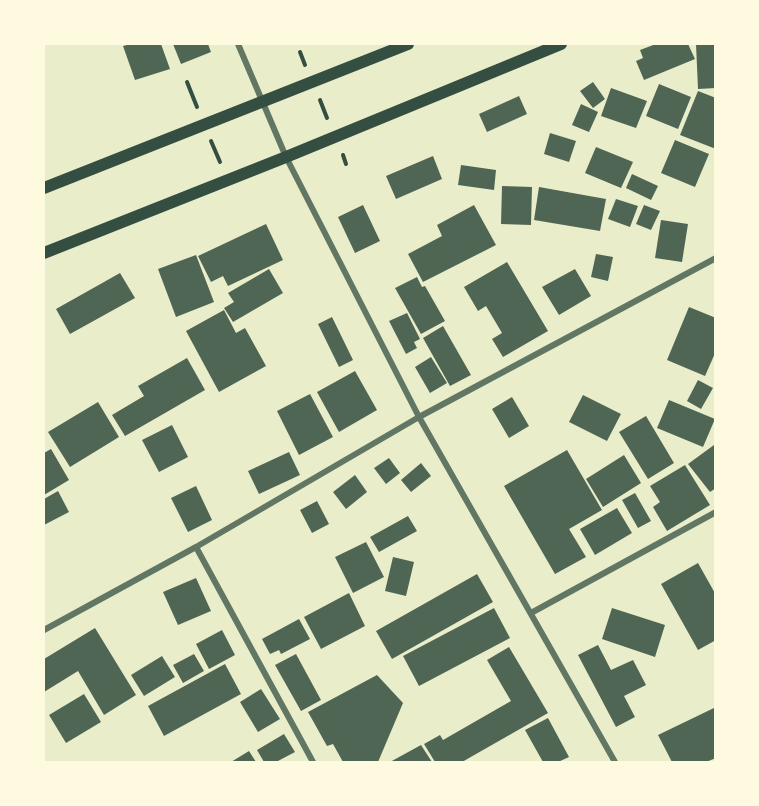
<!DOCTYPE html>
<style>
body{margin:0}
#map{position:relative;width:759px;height:806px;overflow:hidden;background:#e9edc9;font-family:Manrope,sans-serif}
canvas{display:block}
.frame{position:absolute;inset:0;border:45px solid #fefae0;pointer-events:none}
</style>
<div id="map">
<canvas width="759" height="806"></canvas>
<div class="frame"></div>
</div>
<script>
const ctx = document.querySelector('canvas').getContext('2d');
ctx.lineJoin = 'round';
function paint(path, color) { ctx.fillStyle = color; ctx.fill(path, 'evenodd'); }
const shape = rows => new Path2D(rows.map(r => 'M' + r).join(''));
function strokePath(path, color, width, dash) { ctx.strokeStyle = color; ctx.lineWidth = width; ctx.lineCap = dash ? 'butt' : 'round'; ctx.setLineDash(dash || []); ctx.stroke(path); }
paint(shape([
 [131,44,161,44,170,69,135,80,123,46],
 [173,44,208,44,211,52,181,64],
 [656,44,688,44,695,59,644,80,636,61,643,58,640,50],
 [696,44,716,44,716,88,698,89],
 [593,82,605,99,593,108,580,91],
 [659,84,691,97,678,129,646,116],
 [611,88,647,101,636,128,601,116],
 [698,91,716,98,716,149,680,135],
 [519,96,527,114,487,132,479,114],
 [581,104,598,112,589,132,572,125],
 [550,133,576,141,569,162,544,154],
 [675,140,709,154,695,187,661,173],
 [596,147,633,162,621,188,585,173],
 [433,156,442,179,396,199,386,176],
 [461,165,496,170,494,190,458,185],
 [632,174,658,186,651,200,626,188],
 [502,186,532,187,531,225,501,224],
 [539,187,606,199,600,231,534,220],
 [616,199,638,206,630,227,608,219],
 [363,205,380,241,355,253,338,217],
 [474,205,496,245,423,282,408,254,442,236,437,225],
 [644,205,660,211,651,230,636,224],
 [661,220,688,224,682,262,655,258],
 [266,224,283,260,228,286,223,276,211,282,198,256],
 [596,254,613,257,608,281,591,277],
 [196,255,214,302,176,317,158,269],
 [507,262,548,331,503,357,492,339,502,333,486,306,478,311,464,287],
 [269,269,283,293,233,322,224,308,234,302,228,293],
 [575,269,591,296,559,315,542,287],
 [120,273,135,298,70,334,56,309],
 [417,277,422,287,425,286,445,321,421,334,395,288],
 [689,307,716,318,716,351,705,376,667,360],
 [224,310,236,333,245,328,266,366,219,392,186,331],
 [407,313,420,339,414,342,417,348,406,354,389,321],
 [332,317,353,360,339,367,318,324],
 [443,326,471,375,450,386,423,338],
 [431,357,447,383,430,393,415,367],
 [187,358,205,390,125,436,112,415,144,396,138,386],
 [355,371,377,410,339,432,317,392],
 [698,380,713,388,701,409,687,401],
 [310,394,333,437,299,455,277,411],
 [583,395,621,414,607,441,569,422],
 [512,397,529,426,509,438,492,409],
 [669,400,715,419,703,447,657,428],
 [98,402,119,437,70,467,48,432],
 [646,416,674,463,648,479,619,432],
 [172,425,188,457,159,472,142,440],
 [714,445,716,447,716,488,710,492,688,464],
 [51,449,69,480,44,495,44,453],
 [567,450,602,510,569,529,586,557,555,574,504,486],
 [289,452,300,475,259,494,248,471],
 [624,455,641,483,603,507,586,479],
 [389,458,400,473,386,484,374,468],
 [421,463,431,476,411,492,401,480],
 [685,465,710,505,667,531,653,507,660,502,650,486],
 [355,475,367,492,346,509,333,492],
 [196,486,212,520,188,532,171,498],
 [58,491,69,512,44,525,44,499],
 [635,493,651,521,638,528,622,500],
 [317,501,329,524,312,533,300,510],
 [617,508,632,533,595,555,580,529],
 [408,516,417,531,379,552,370,537],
 [366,542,384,577,353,593,335,557],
 [393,557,414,562,406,596,385,591],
 [698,563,716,595,716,640,698,650,661,584],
 [477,574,493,602,392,659,376,631],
 [196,578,211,611,178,625,163,592],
 [349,593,365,626,321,649,304,617],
 [494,608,510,638,419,686,403,656],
 [612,608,665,625,655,657,602,639],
 [299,619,310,639,281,654,279,650,270,654,262,639],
 [95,628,136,695,104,715,78,671,44,692,44,659],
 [222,630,235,655,209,669,196,644],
 [598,645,611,670,633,660,646,685,624,696,635,717,616,727,578,655],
 [509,647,548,713,462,762,435,762,424,744,440,735,443,740,511,701,487,660],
 [194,654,204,671,183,683,173,665],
 [296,654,321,700,301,711,275,665],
 [162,656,175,677,144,696,131,675],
 [225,664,241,694,164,736,148,706],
 [377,675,403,703,378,762,343,762,333,744,327,746,308,712],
 [261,689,280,719,258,732,240,702],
 [84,694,101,722,66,743,49,715],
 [716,707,716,758,706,762,672,762,658,735],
 [548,718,569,757,558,762,543,762,525,730],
 [284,734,295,752,276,762,264,762,257,750],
 [421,745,432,762,390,762],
 [249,751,256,762,231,762]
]), '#4f6655');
strokePath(shape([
 [300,52,305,65],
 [187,82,197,107],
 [320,100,327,118],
 [211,141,220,162],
 [343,155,346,164]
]), '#344e41', 4);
strokePath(shape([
 [238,44,286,157,419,417,615,762],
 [196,547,313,762],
 [531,613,716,512],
 [44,630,196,547,419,417,716,258]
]), '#617663', 6);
strokePath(shape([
 [44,188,408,44],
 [44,253,286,157,561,44]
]), '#344e41', 12);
</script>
